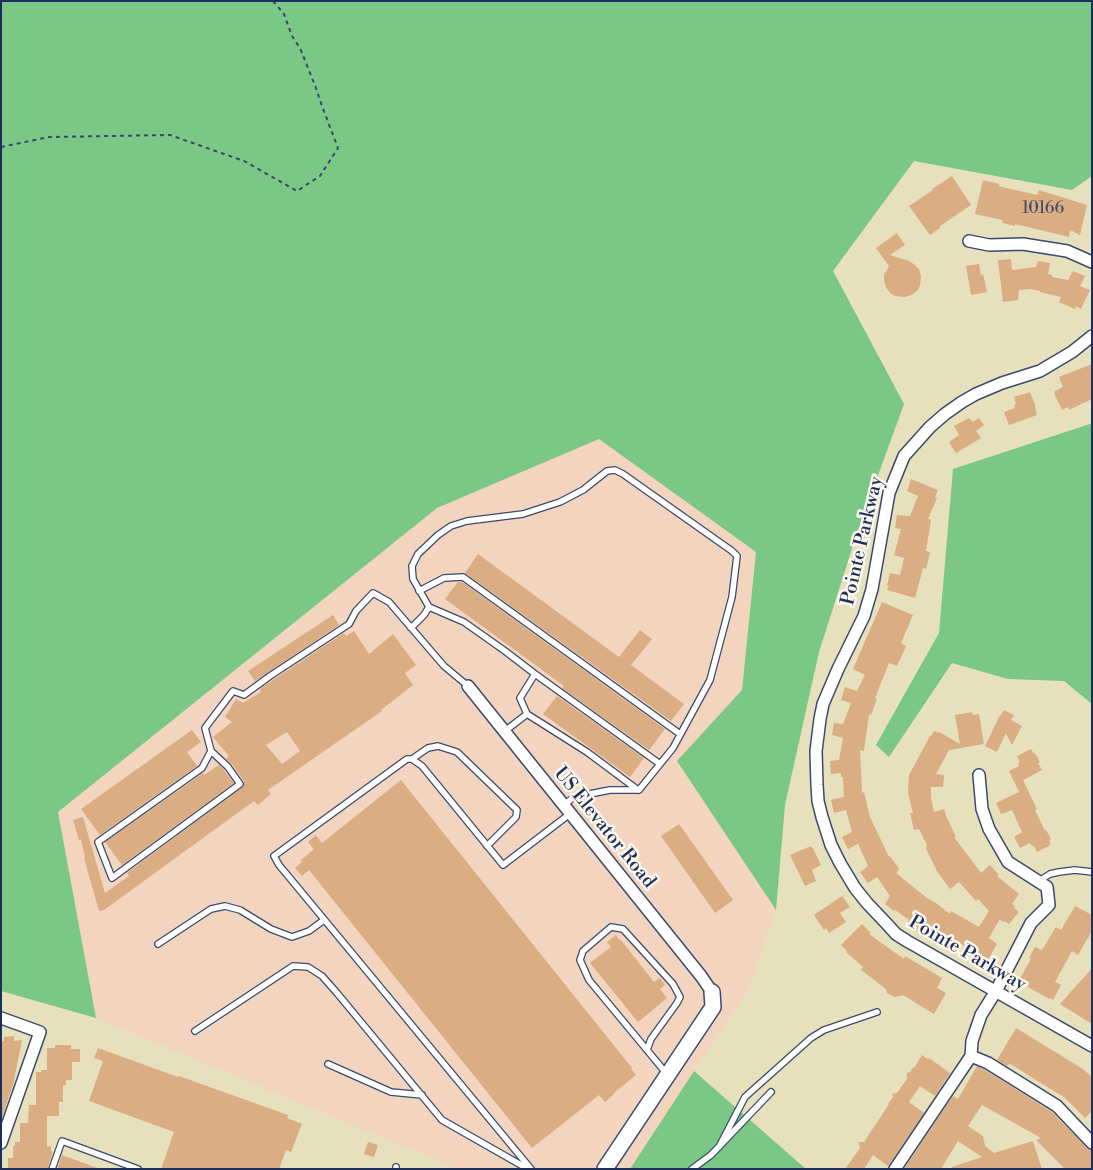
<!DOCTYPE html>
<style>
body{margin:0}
#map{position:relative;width:1093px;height:1170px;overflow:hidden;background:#e6e0bd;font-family:"Libre Bodoni",serif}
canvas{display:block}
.frame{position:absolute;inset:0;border:2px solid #1b2f5e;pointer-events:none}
</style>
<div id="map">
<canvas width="1093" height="1170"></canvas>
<div class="frame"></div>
</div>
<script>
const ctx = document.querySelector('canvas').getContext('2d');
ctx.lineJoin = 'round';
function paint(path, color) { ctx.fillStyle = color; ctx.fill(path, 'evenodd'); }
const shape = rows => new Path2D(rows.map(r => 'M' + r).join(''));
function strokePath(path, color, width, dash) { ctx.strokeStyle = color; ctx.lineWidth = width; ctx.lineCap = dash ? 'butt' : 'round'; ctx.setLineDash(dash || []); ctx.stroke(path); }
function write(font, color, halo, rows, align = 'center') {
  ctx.font = font + ' "Libre Bodoni",serif'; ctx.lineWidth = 5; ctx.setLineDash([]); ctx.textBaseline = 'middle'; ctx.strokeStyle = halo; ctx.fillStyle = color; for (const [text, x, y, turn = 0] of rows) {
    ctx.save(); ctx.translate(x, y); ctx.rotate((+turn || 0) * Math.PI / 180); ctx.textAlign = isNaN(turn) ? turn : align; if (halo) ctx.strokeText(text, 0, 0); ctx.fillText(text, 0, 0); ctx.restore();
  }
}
paint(shape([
 [599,438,756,552,742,690,678,761,776,910,749,988,630,1169,458,1169,96,1018,58,812,437,508]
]), '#f3d4bf');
paint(shape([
 [1,1,1092,1,1092,176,1072,190,914,161,833,271,904,404,857,533,819,652,785,805,776,910,677,761,742,690,756,552,599,439,437,508,58,812,96,1018,1,991],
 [1092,422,1092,704,1064,681,1008,679,952,663,889,757,876,745,939,633,953,469,1090,424],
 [694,1071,806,1169,630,1169]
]), '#7bc785');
paint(shape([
 [952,176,971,205,940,226,940,228,930,235,909,206,933,190,932,189],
 [983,180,1000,184,998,186,1037,195,1039,190,1087,205,1080,235,1070,230,1069,237,1015,224,1015,226,1002,223,1002,220,975,214],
 [897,233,905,245,890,255,909,261,915,265,919,269,921,276,920,286,917,291,911,295,905,297,895,296,890,293,886,287,884,281,884,275,889,266,876,248],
 [1011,259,1012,270,1036,267,1038,261,1050,263,1048,274,1052,275,1052,277,1068,280,1073,271,1085,276,1080,286,1090,290,1081,309,1076,306,1075,309,1059,302,1061,297,1040,292,1040,291,1030,289,1019,290,1018,300,1003,302,998,260],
 [979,264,981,275,983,274,987,292,971,295,966,266],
 [1092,364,1092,399,1069,410,1068,407,1062,410,1054,393,1055,392,1055,391,1063,387,1059,377],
 [1030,392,1036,407,1035,407,1037,415,1009,425,1004,412,1015,408,1014,405,1016,404,1014,397],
 [969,418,973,422,979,418,984,425,976,431,981,438,956,453,949,442,959,435,954,426],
 [911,479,938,490,935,497,937,498,928,519,931,520,926,551,930,552,926,569,923,568,915,598,887,590,889,586,887,586,890,573,900,575,904,558,894,555,901,529,895,528,897,515,910,516,918,496,907,491],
 [478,554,619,657,640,630,652,639,631,665,684,704,671,721,465,573],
 [458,582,462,582,665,729,650,749,649,750,562,688,564,686,445,599],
 [882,602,913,615,901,643,906,646,897,666,889,663,875,698,877,699,871,715,869,714,864,751,860,750,862,793,864,792,870,817,889,857,890,856,898,867,899,870,896,873,927,898,936,903,950,914,951,911,979,927,989,911,978,899,976,901,959,882,950,889,936,870,936,869,926,849,927,845,919,829,914,830,910,813,913,813,908,793,909,775,930,736,931,736,934,731,941,733,960,744,955,715,972,712,973,715,979,714,984,744,949,750,936,774,944,775,943,787,931,787,931,798,934,812,944,809,947,818,956,837,954,837,981,873,990,865,999,875,997,876,1019,894,1012,904,1015,906,1014,908,1019,912,1009,924,1004,921,1003,922,1000,919,989,938,997,944,986,963,966,951,968,948,951,938,946,948,934,941,939,934,924,922,917,931,907,923,909,920,895,910,894,911,885,904,890,896,877,877,868,883,860,872,868,866,858,844,848,849,842,837,852,832,846,810,834,813,831,800,844,797,843,777,841,777,841,773,831,774,830,761,839,760,843,738,832,735,834,723,843,724,851,703,841,700,845,687,857,691,865,675,853,669],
 [333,615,339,625,255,681,248,671],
 [354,631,369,654,393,634,416,665,405,673,413,685,381,710,382,711,268,790,271,794,258,805,254,801,104,910,99,911,84,858,85,857,81,840,79,840,73,820,83,817,105,893,129,876,127,873,244,786,244,781,232,764,226,759,229,756,213,737,232,722,225,717,236,699,243,703,261,692,260,689,273,680,344,633,346,636],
 [287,732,300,751,282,764,266,745],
 [557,696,644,758,630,777,543,714],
 [1004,710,1014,715,1011,720,1022,726,1012,745,1006,733,997,752,985,746,1000,715,1001,715],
 [192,730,201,742,187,752,197,766,100,835,81,809],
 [1031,749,1034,754,1035,753,1040,762,1038,763,1042,770,1023,780,1037,809,1035,810,1045,831,1046,830,1051,839,1049,840,1051,844,1049,845,1049,846,1037,852,1034,846,1032,846,1030,843,1020,848,1014,837,1022,832,1012,810,1001,814,996,803,1019,792,1009,771,1019,766,1018,763,1020,762,1017,756],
 [219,765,224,770,234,783,122,865,105,842,203,773,204,775],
 [401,780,632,1068,631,1069,636,1075,615,1092,613,1095,605,1102,599,1095,532,1148,309,870,302,876,295,868,302,862,301,860,314,849,308,842,316,835,322,843],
 [679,824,733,900,715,913,661,836],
 [811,846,812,848,813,848,821,865,812,870,816,881,805,886,790,855],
 [842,896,850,907,840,913,846,922,829,933,826,928,824,930,814,915],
 [1075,906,1092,915,1092,931,1078,955,1072,951,1055,982,1061,985,1053,1000,1050,998,1050,999,1018,982,1031,959,1029,958,1035,947,1042,950,1056,927,1061,930],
 [862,924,871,933,869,934,904,959,905,956,942,978,937,988,946,993,934,1014,903,995,895,997,887,993,886,989,861,970,863,967,846,952,847,951,841,945],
 [616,935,619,940,620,939,654,982,660,978,665,985,660,989,667,998,638,1022,590,963,611,947,607,942],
 [1092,968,1092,1024,1060,1004],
 [1016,1028,1083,1069,1092,1077,1092,1111,1085,1118,1065,1098,1012,1065,1009,1064,1007,1066,997,1060],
 [14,1036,14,1041,22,1040,13,1085,1,1120,1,1041,4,1041,4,1037],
 [55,1045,71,1045,71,1049,80,1049,80,1062,72,1062,72,1080,66,1080,66,1085,63,1085,63,1102,59,1102,59,1116,47,1116,47,1147,51,1146,51,1151,53,1152,47,1169,8,1169,8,1158,13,1158,13,1146,15,1146,15,1142,20,1142,20,1123,28,1123,29,1105,36,1105,36,1072,41,1072,41,1070,47,1070,47,1048,55,1048],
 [98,1048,178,1077,179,1076,288,1115,287,1118,302,1124,291,1152,286,1150,279,1169,161,1169,174,1132,89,1101,103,1061,94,1058],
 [922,1055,928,1059,929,1058,950,1073,935,1096,920,1086,909,1102,924,1113,888,1166,873,1155,864,1169,845,1169,860,1148,859,1142,864,1142,889,1104,888,1104,893,1097,892,1094,897,1093,907,1079,907,1073,910,1072,913,1067,914,1068],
 [977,1066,985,1070,1052,1112,1087,1148,1092,1150,1092,1169,1065,1169,1036,1140,1041,1138,982,1105,968,1126,983,1136,985,1146,994,1153,1033,1141,1042,1169,952,1169,952,1167,982,1157,958,1141,941,1169,904,1169,953,1096,958,1099],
 [368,1142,378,1145,374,1157,364,1154],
 [62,1155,97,1168,96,1169,57,1169]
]), '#dbad83');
const service = shape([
 [419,591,444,578,463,577,680,734],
 [429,607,464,622,505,651,535,674],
 [411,628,424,615,429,607,413,579,412,566,418,554,438,535,451,526,467,521,523,514,560,502,583,490,607,471,615,470,623,474,732,551,737,556,732,597,710,680,673,748,639,790,610,790,574,797,564,805],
 [527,714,520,698,535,674,660,764],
 [505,731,527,714,587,752,638,790],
 [211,751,228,767,240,784,112,878,98,842,202,768,211,751,205,728,233,691,244,695,270,676,349,624,356,611,373,593,389,602,444,666,468,686],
 [412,759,428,748,438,746,457,752,517,810,516,817,487,846],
 [1039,881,1050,874,1059,872,1075,870,1092,872],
 [158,944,211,909,225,906,240,910,271,929,292,937,309,931,324,920],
 [195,1031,293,966,308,967,322,976,337,993,442,1120,528,1169],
 [647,1050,589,980,580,960,583,951,611,927,623,929,673,984,680,997,677,1003,651,1039,647,1050,666,1073],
 [328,1064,391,1092,422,1095],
 [719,1147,745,1097,811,1038,824,1030,877,1012],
 [52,1169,62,1141,138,1169],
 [396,1169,396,1167],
 [531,1169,279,865,274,856,407,759,412,759,422,766,503,865,571,813],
 [692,1169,711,1155,771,1092]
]);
const minor = shape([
 [969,241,989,245,1023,244,1067,251,1092,262],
 [1092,336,1072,352,1040,371,1002,383,976,394,962,402,945,414,930,427,904,456,889,493,872,589,864,616,838,669,823,704,820,719,816,751,817,785,818,801,822,817,831,845,840,863,855,888,867,903,886,923,896,934,907,941,1092,1046],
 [468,686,701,976,712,992],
 [1,1018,40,1032,1,1143],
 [971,1056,988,1063,1057,1106,1092,1143],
 [895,1169,971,1056,972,1041,981,1015,996,991,1031,923,1049,905,1047,887,1008,862,989,829,982,809,979,775]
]);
const tertiary = shape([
 [605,1169,713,1007,712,992]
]);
strokePath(service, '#394a6c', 8);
strokePath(minor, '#394a6c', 14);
strokePath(tertiary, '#394a6c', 18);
strokePath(shape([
 [1,147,49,137,170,135,244,161,297,191,320,176,338,148,322,106,316,88,300,48,292,36,284,14,273,1]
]), '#394a6c', 2, [4, 4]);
strokePath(service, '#fff', 5.5);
strokePath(minor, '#fff', 11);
strokePath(tertiary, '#fff', 15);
write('16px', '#4b4e67', null, [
 ["10166",1043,209]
]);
write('19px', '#1b2f5e', '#fbf7ec', [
 ["Pointe Parkway",863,541,-77],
 ["US Elevator Road",604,828,51],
 ["Pointe Parkway",967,954,30]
]);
</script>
